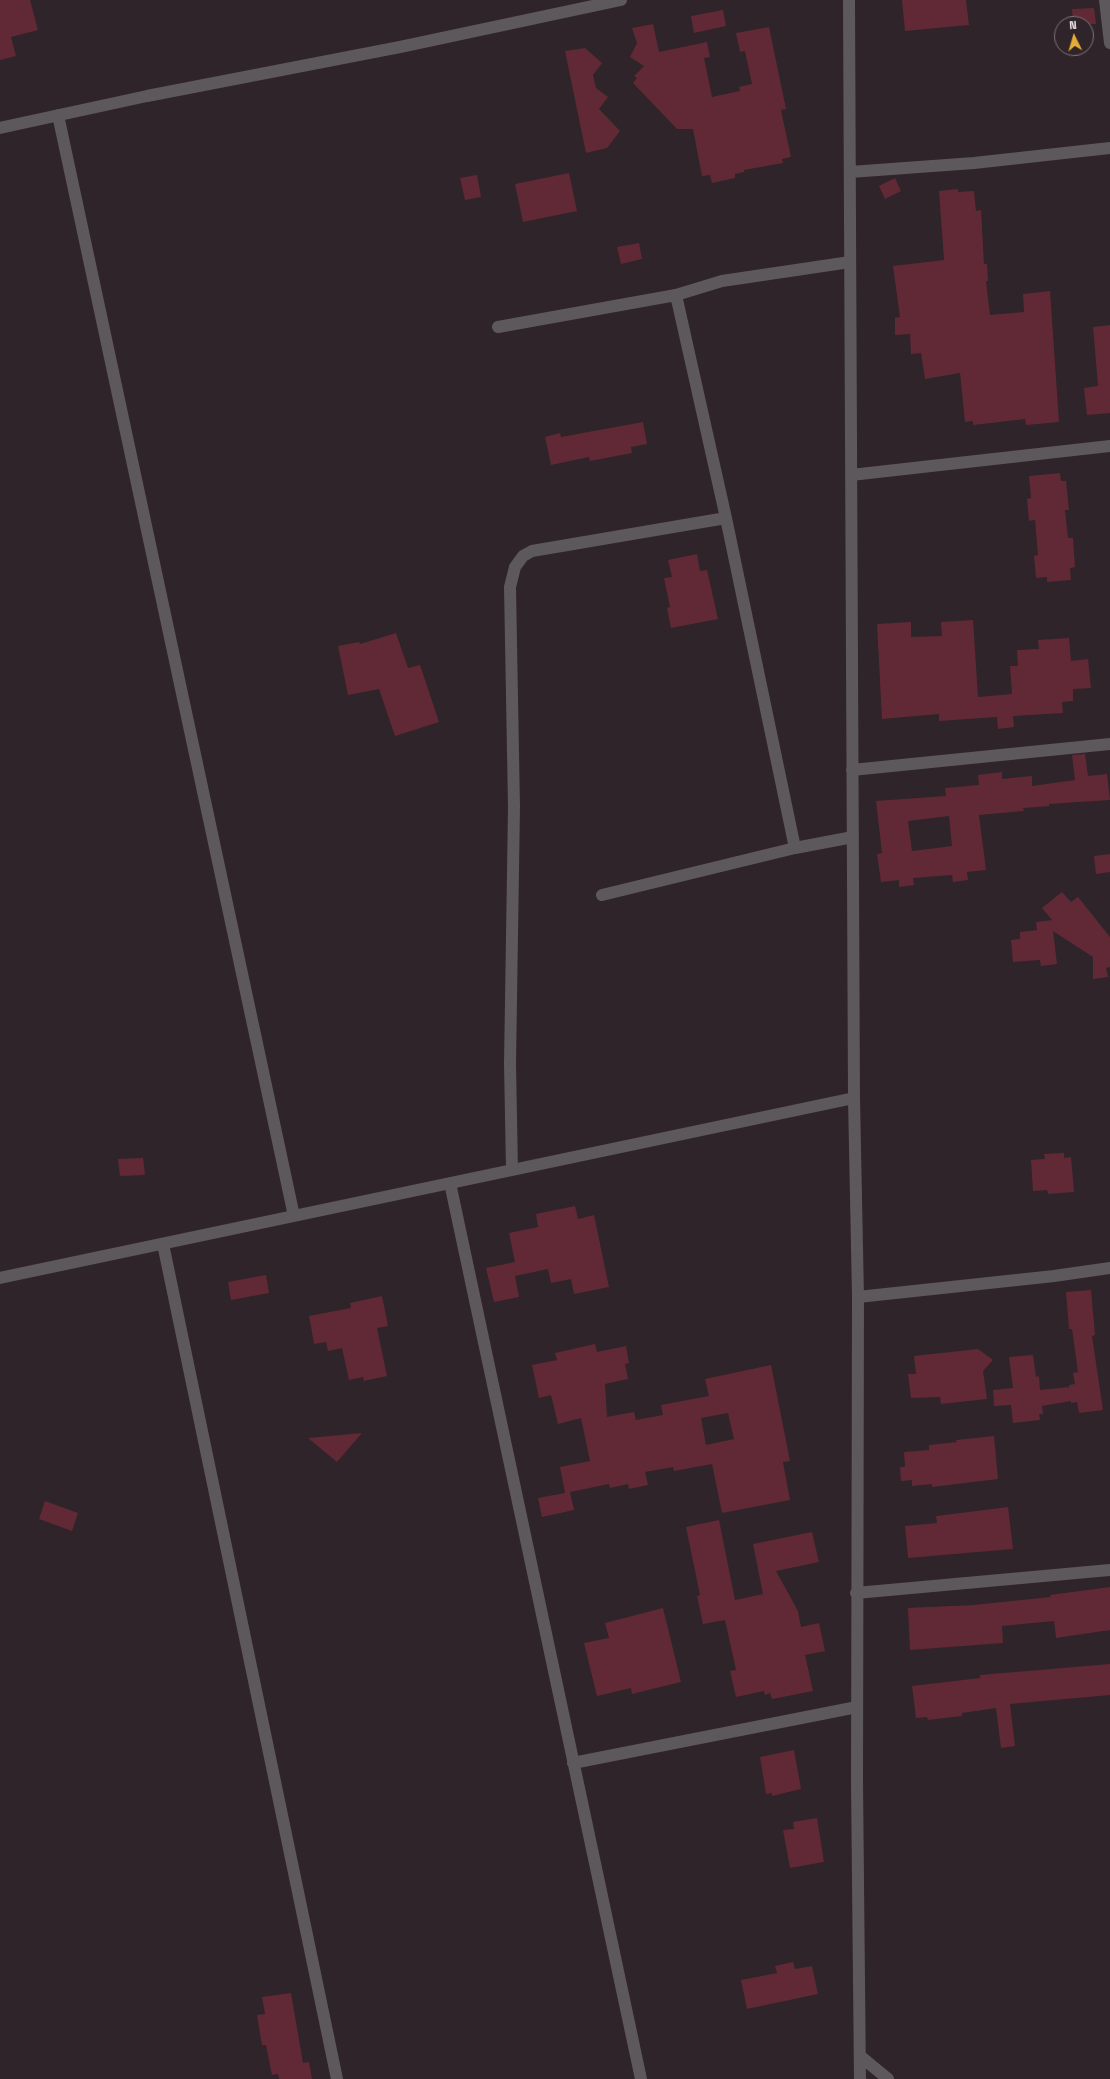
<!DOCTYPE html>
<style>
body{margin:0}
#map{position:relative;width:1110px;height:2079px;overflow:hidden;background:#2e2429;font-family:"Space Grotesk",sans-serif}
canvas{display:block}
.north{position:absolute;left:1054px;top:16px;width:40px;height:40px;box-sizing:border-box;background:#2e2429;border:1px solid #7c7478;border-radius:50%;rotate:355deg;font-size:11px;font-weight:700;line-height:16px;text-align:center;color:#f2ebee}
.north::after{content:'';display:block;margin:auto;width:14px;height:18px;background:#e6ad36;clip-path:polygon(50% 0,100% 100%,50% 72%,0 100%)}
</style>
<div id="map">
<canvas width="1110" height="2079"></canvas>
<div class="north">N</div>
</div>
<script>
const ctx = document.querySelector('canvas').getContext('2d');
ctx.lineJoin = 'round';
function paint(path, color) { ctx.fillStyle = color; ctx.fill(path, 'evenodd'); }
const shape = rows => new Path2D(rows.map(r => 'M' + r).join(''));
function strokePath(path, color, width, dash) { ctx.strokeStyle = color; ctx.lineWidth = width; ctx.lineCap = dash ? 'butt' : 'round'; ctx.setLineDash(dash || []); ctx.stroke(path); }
paint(shape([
 [0,0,30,0,38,30,11,37,16,56,0,60],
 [902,0,966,0,969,25,905,31],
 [1094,8,1096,24,1073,24,1072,9],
 [723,10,726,26,694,33,691,16],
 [653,24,659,52,707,42,710,57,704,58,712,97,740,91,739,87,752,84,745,51,740,52,736,33,769,27,786,109,781,110,791,157,782,159,783,163,744,170,744,172,735,174,735,178,712,183,710,175,702,176,693,129,677,129,633,83,637,78,634,76,644,66,630,57,637,43,632,28],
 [585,48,602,63,593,75,596,88,608,97,599,109,620,131,607,148,586,153,565,51],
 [569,173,577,211,523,222,515,184],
 [477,175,481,197,465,200,460,178],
 [895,178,901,191,885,199,879,186],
 [958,189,958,192,974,191,976,211,981,210,984,264,987,264,988,281,986,281,990,315,1024,312,1023,294,1050,291,1059,422,1026,425,1025,419,973,425,973,421,965,422,960,373,925,379,921,353,911,354,910,334,895,335,895,318,900,317,893,266,944,260,939,191],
 [639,243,642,259,621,264,617,247],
 [1110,325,1110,413,1087,415,1084,388,1098,386,1093,327],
 [643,422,647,444,631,447,632,453,590,461,589,457,551,465,545,437,560,433,561,437],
 [1060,473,1061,481,1066,481,1069,510,1065,510,1068,538,1073,538,1075,567,1070,568,1071,580,1047,582,1047,577,1036,578,1034,556,1038,555,1035,520,1029,521,1027,499,1031,498,1029,476],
 [697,554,700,571,707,570,718,619,671,628,667,608,670,607,664,578,672,577,668,560],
 [973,620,978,697,1012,694,1010,666,1018,666,1017,650,1039,649,1038,640,1069,638,1071,661,1088,659,1091,688,1073,689,1073,701,1062,702,1063,713,1013,716,1014,727,998,729,997,717,939,721,939,714,882,719,877,624,911,622,911,637,942,636,941,622],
 [396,633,408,668,420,665,439,722,395,736,379,689,348,695,338,646,359,642,360,644],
 [1085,754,1088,776,1107,774,1110,800,1049,804,1049,806,1023,808,1024,811,979,815,986,870,967,872,968,880,953,882,952,875,913,878,914,885,899,887,899,880,881,882,877,854,882,853,876,801,946,796,945,788,979,785,978,775,1002,772,1002,779,1032,776,1032,786,1075,780,1072,755],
 [949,816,952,846,912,851,908,821],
 [1110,854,1110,872,1096,874,1094,856],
 [1062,892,1071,902,1078,897,1110,937,1110,967,1106,968,1108,977,1093,979,1093,957,1053,931,1057,964,1041,966,1040,960,1013,962,1011,940,1020,939,1020,932,1037,930,1036,922,1052,920,1042,908],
 [1064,1153,1064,1158,1071,1157,1074,1192,1048,1194,1047,1190,1033,1191,1031,1160,1045,1159,1044,1154],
 [143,1158,145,1175,120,1176,118,1159],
 [575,1206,578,1219,594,1215,609,1287,574,1294,571,1279,551,1283,548,1269,515,1276,519,1297,494,1302,486,1268,515,1262,509,1233,538,1227,536,1214],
 [266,1275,269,1293,231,1300,228,1282],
 [1091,1290,1095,1335,1092,1336,1103,1410,1079,1413,1077,1402,1071,1403,1071,1401,1042,1406,1043,1414,1039,1414,1040,1420,1013,1423,1011,1405,994,1406,993,1390,1013,1388,1009,1357,1033,1355,1036,1377,1039,1376,1040,1390,1069,1387,1069,1385,1075,1384,1073,1373,1078,1372,1072,1329,1069,1329,1066,1292],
 [382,1296,388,1326,377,1328,387,1376,364,1381,363,1377,349,1380,342,1348,328,1351,326,1342,314,1344,309,1316,351,1308,350,1303],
 [595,1344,597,1352,626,1346,629,1363,625,1364,628,1379,605,1384,607,1417,634,1412,636,1420,663,1415,661,1405,709,1396,705,1379,771,1365,790,1461,783,1462,790,1500,722,1513,712,1464,674,1471,673,1467,645,1472,648,1485,629,1489,628,1484,610,1488,609,1484,570,1492,574,1510,542,1517,538,1498,565,1493,560,1467,590,1461,581,1418,558,1424,551,1395,539,1398,532,1365,557,1360,555,1353],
 [728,1413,734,1439,706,1445,701,1418],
 [978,1349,993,1360,983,1371,987,1399,941,1404,940,1397,911,1398,908,1374,916,1374,914,1356],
 [362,1433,337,1462,308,1438],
 [994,1436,998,1479,932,1487,932,1484,912,1486,912,1480,901,1481,900,1467,905,1467,904,1452,929,1450,929,1445,957,1442,956,1440],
 [45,1501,78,1513,72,1531,39,1519],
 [1008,1507,1013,1549,908,1558,905,1526,937,1523,936,1516],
 [719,1520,735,1600,763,1594,753,1544,812,1532,819,1562,776,1571,798,1611,801,1627,819,1623,825,1651,805,1655,813,1691,772,1699,770,1693,765,1695,764,1691,736,1697,730,1671,736,1670,725,1620,703,1624,697,1596,700,1595,686,1527],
 [1110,1587,1110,1630,1056,1638,1054,1621,1002,1626,1003,1643,910,1650,908,1608,973,1605,1051,1597,1050,1595],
 [663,1608,681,1682,632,1694,631,1688,597,1696,584,1643,609,1638,605,1623],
 [1110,1664,1110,1695,1010,1704,1015,1746,1001,1748,996,1708,962,1713,962,1716,928,1720,927,1717,916,1718,912,1686,980,1678,980,1675],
 [794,1750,801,1789,772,1796,772,1793,766,1794,760,1757],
 [817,1818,824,1862,790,1868,783,1830,794,1829,793,1822],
 [793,1962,795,1969,812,1966,818,1994,747,2009,741,1980,777,1973,775,1966],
 [291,1993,303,2063,309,2062,312,2079,279,2079,278,2074,272,2075,266,2045,262,2045,257,2015,265,2014,262,1997]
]), '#612936');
strokePath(shape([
 [849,0,854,1098,858,1297,857,1781,860,2079],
 [1105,0,1110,43],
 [58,115,294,1216],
 [0,128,147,96,400,47,621,0],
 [850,172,974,163,1110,148],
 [676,295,726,518,795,848],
 [498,327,676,295,722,281,850,262],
 [851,475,1110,446],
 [852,770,1110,744],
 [602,895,795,848,853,837],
 [512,1170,510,1064,514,807,510,587,515,567,523,556,532,551,726,518],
 [450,1183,641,2079],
 [163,1244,337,2079],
 [0,1278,854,1098],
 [858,1297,1054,1276,1110,1268],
 [856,1593,1110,1570],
 [573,1763,857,1707],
 [860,2056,888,2079]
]), '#5c585b', 12);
</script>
